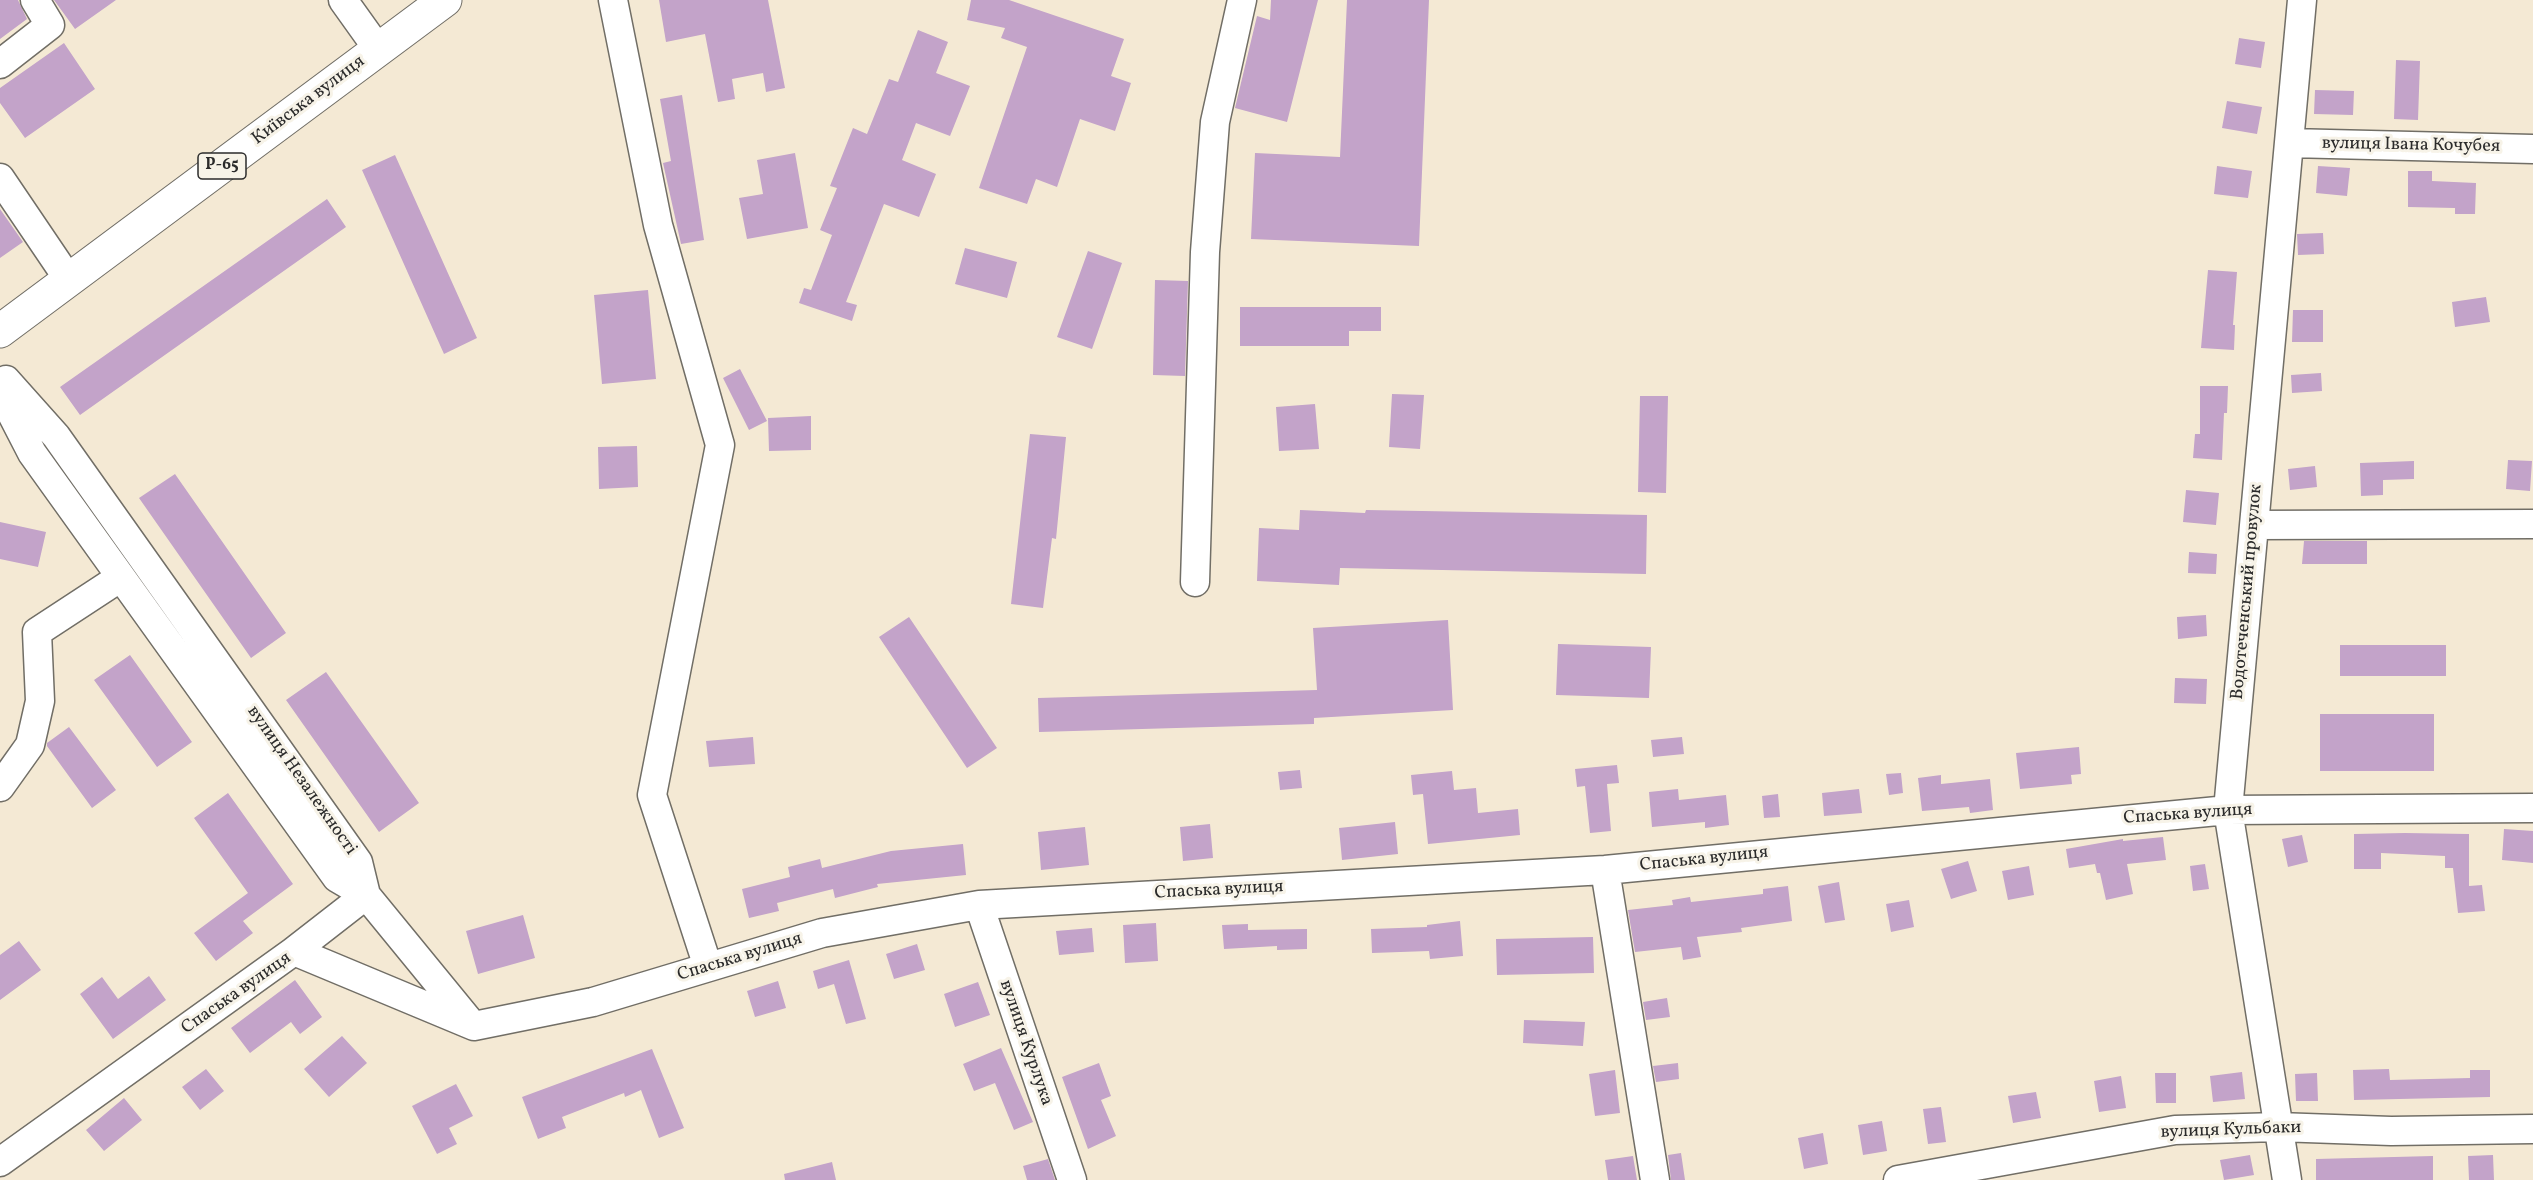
<!DOCTYPE html>
<meta charset="utf-8">
<style>
body{margin:0}
canvas{display:block;background:#f4e9d4}
</style>
<canvas width="2533" height="1180"></canvas>
<script>
const ctx = document.querySelector('canvas').getContext('2d');
ctx.lineJoin = 'round';
function paint(path, color) { ctx.fillStyle = color; ctx.fill(path, 'evenodd'); }
const shape = rows => new Path2D(rows.map(r => 'M' + r).join(''));
function strokePath(path, color, width, dash) { ctx.strokeStyle = color; ctx.lineWidth = width; ctx.lineCap = dash ? 'butt' : 'round'; ctx.setLineDash(dash || []); ctx.stroke(path); }
function write(font, color, halo, rows, align = 'center') {
  ctx.font = font + ' Vollkorn,serif'; ctx.lineWidth = 6; ctx.setLineDash([]); ctx.textBaseline = 'middle'; ctx.strokeStyle = halo; ctx.fillStyle = color; for (const [text, x, y, turn = 0] of rows) {
    ctx.save(); ctx.translate(x, y); ctx.rotate((+turn || 0) * Math.PI / 180); ctx.textAlign = isNaN(turn) ? turn : align; if (halo) ctx.strokeText(text, 0, 0); ctx.fillText(text, 0, 0); ctx.restore();
  }
}
paint(shape([
 [0,0,18,0,27,19,0,39],
 [54,0,116,0,75,29],
 [659,0,768,0,785,88,766,92,763,73,732,79,735,99,718,102,705,34,666,42],
 [971,0,1009,0,1124,39,1111,76,1131,83,1115,131,1080,119,1057,187,1036,179,1027,204,979,188,1027,47,1001,38,1005,28,967,20],
 [1271,0,1318,0,1287,122,1235,108,1257,16,1270,20],
 [1347,0,1429,0,1419,246,1251,239,1255,153,1340,157],
 [918,30,948,42,936,73,970,86,950,136,916,123,902,160,936,174,919,217,884,204,846,302,857,305,852,321,799,303,804,288,811,290,832,235,820,230,837,188,830,186,853,128,867,134,889,79,898,82],
 [2239,38,2265,42,2261,68,2235,64],
 [64,43,95,89,25,138,0,103,0,88],
 [2396,60,2420,61,2418,120,2394,119],
 [2315,90,2354,91,2353,115,2314,114],
 [682,95,704,240,681,244,663,163,671,161,660,99],
 [2227,101,2262,107,2257,134,2222,128],
 [795,153,808,228,747,239,739,198,763,194,757,160],
 [395,155,477,338,444,354,362,170],
 [2217,166,2252,171,2248,198,2214,194],
 [2318,166,2350,168,2347,196,2316,193],
 [2408,171,2432,171,2432,181,2476,183,2475,214,2455,214,2455,208,2408,207],
 [327,199,346,227,80,415,60,387],
 [0,209,23,242,0,258],
 [2323,233,2324,254,2298,255,2297,234],
 [965,248,1017,262,1007,298,955,284],
 [1088,251,1122,263,1092,349,1057,337],
 [2208,270,2237,272,2233,325,2235,325,2234,350,2201,348],
 [1155,280,1188,281,1185,376,1153,375],
 [648,290,656,379,602,384,594,295],
 [2486,297,2490,322,2455,327,2452,302],
 [1240,307,1381,307,1381,331,1349,331,1349,346,1240,346],
 [2293,310,2323,310,2323,342,2292,342],
 [740,369,767,421,749,430,723,378],
 [2321,373,2322,391,2292,393,2291,375],
 [2200,386,2228,386,2227,413,2224,413,2222,460,2193,458,2195,434,2200,434],
 [1392,394,1424,395,1420,449,1389,447],
 [1640,396,1668,396,1666,493,1638,492],
 [1315,404,1319,449,1279,451,1276,407],
 [811,416,811,450,769,451,768,418],
 [1030,434,1066,437,1056,539,1052,538,1043,608,1011,604],
 [637,446,638,487,599,489,598,447],
 [2508,460,2532,461,2530,491,2506,489],
 [2414,461,2414,479,2383,480,2383,495,2361,496,2360,463],
 [2315,466,2317,487,2290,490,2288,469],
 [175,474,286,633,251,658,139,498],
 [2186,490,2219,493,2216,525,2183,522],
 [1300,510,1365,513,1366,510,1647,515,1646,574,1340,568,1339,585,1257,581,1259,528,1299,530],
 [0,522,46,532,38,567,0,559],
 [2304,541,2367,541,2367,564,2302,564],
 [2189,552,2217,554,2216,574,2188,573],
 [2206,615,2207,636,2178,639,2177,617],
 [909,617,997,748,967,768,879,637],
 [1448,620,1453,710,1314,718,1314,724,1039,732,1038,698,1317,690,1313,628],
 [1558,644,1651,647,1649,698,1556,695],
 [2340,645,2446,645,2446,676,2340,676],
 [130,655,192,742,157,767,94,680],
 [326,672,419,803,379,832,286,700],
 [2175,678,2207,679,2206,704,2174,703],
 [2320,714,2434,714,2434,771,2320,771],
 [69,727,116,790,92,808,47,746,47,743],
 [753,737,755,764,709,767,706,741],
 [1682,737,1684,754,1653,757,1651,740],
 [2079,747,2081,774,2071,775,2072,784,2020,789,2016,753],
 [1617,765,1619,783,1607,784,1611,831,1590,833,1585,786,1577,787,1575,769],
 [1300,770,1302,788,1280,790,1278,772],
 [1452,771,1454,790,1476,788,1478,813,1518,809,1520,835,1428,844,1423,794,1413,795,1411,775],
 [1901,773,1903,793,1889,795,1886,774],
 [1941,775,1941,784,1990,779,1993,810,1970,813,1969,807,1922,811,1918,778],
 [1678,789,1679,800,1726,795,1729,825,1705,828,1705,822,1652,827,1649,792],
 [1859,789,1862,813,1824,816,1822,793],
 [228,793,293,884,243,921,253,933,216,961,194,933,248,893,194,818],
 [1778,794,1780,817,1764,818,1762,796],
 [1395,822,1398,854,1342,860,1339,828],
 [1210,824,1213,858,1183,861,1180,827],
 [1085,827,1089,865,1041,870,1038,832],
 [2504,829,2533,831,2533,863,2502,860],
 [2405,833,2469,834,2469,886,2482,885,2485,911,2458,913,2453,868,2445,868,2445,856,2381,853,2381,869,2354,869,2354,834],
 [2302,835,2308,862,2288,867,2282,839],
 [2163,837,2166,860,2127,864,2133,894,2106,900,2100,873,2097,873,2095,864,2069,868,2066,849,2123,839,2123,841],
 [963,844,966,875,877,884,878,887,835,898,833,889,777,903,779,911,749,918,742,889,790,877,788,867,820,859,822,868,891,851],
 [1968,861,1977,891,1951,899,1941,869],
 [2205,864,2209,889,2193,891,2190,866],
 [2029,866,2034,895,2008,900,2002,871],
 [1839,882,1845,920,1825,923,1818,886],
 [1788,886,1792,921,1741,928,1742,932,1697,937,1701,957,1683,960,1681,947,1635,952,1628,910,1673,905,1672,900,1690,897,1691,902,1763,894,1763,889],
 [1909,900,1914,927,1891,932,1886,904],
 [523,915,535,958,478,974,466,931],
 [1460,921,1463,956,1430,959,1429,951,1372,953,1371,929,1427,927,1427,925],
 [1156,923,1158,961,1125,963,1123,925],
 [1248,924,1248,930,1307,929,1307,949,1277,950,1277,946,1224,949,1222,925],
 [1092,928,1094,952,1059,955,1056,931],
 [1593,937,1594,973,1497,975,1496,939],
 [19,941,41,970,0,1000,0,955],
 [917,944,925,970,894,979,886,954],
 [849,960,866,1019,846,1024,834,984,818,989,813,971],
 [149,976,166,1000,113,1039,80,994,102,977,118,999],
 [295,980,322,1017,300,1034,291,1022,250,1053,231,1028],
 [778,981,786,1008,755,1017,747,991],
 [978,982,990,1015,955,1027,944,994],
 [1667,998,1670,1017,1646,1020,1643,1002],
 [1524,1020,1585,1022,1583,1046,1523,1043],
 [342,1036,367,1063,329,1097,304,1069],
 [1001,1048,1033,1122,1014,1130,995,1083,974,1091,963,1064],
 [652,1049,684,1128,659,1138,641,1090,625,1097,624,1093,562,1117,566,1128,538,1139,522,1097],
 [1099,1063,1111,1096,1101,1100,1116,1136,1088,1149,1062,1077],
 [1678,1063,1679,1079,1656,1082,1653,1066],
 [206,1069,224,1091,200,1110,182,1087],
 [2389,1069,2390,1080,2470,1078,2470,1070,2490,1070,2490,1097,2354,1100,2353,1070],
 [1615,1070,1620,1113,1595,1116,1589,1074],
 [2242,1072,2245,1099,2213,1102,2210,1076],
 [2155,1073,2176,1073,2176,1103,2156,1103],
 [2317,1073,2318,1101,2296,1101,2295,1074],
 [2121,1076,2126,1108,2099,1112,2094,1081],
 [456,1084,473,1116,449,1128,457,1144,437,1154,412,1106],
 [2036,1092,2041,1118,2013,1123,2008,1096],
 [124,1098,142,1120,104,1151,86,1130],
 [1941,1107,1946,1142,1928,1144,1923,1109],
 [1882,1121,1887,1151,1863,1155,1858,1125],
 [1823,1133,1828,1164,1804,1169,1798,1138],
 [1681,1153,1685,1180,1671,1180,1668,1155],
 [2250,1155,2254,1175,2224,1180,2220,1160],
 [2493,1155,2494,1180,2469,1180,2468,1156],
 [1633,1156,1637,1180,1608,1180,1605,1160],
 [2433,1156,2433,1180,2316,1180,2316,1159],
 [1048,1159,1055,1180,1027,1180,1023,1166],
 [832,1162,836,1180,785,1180,784,1174]
]), '#c3a3c9');
const minor = shape([
 [343,0,378,49],
 [613,0,658,225,720,445,652,795,708,967],
 [0,64,50,25,35,0],
 [2289,143,2533,149],
 [0,178,69,280],
 [6,380,56,436,358,862,366,895],
 [0,391,32,453,337,878,366,895,470,1022],
 [2255,525,2533,524],
 [1195,582,1205,252,1215,122,1242,0],
 [0,787,30,745,40,701,37,632,121,577],
 [1605,870,1655,1180],
 [979,905,1072,1180],
 [294,951,366,895],
 [0,1162,294,951,474,1026,593,1002,822,933,979,905,1605,870,2228,810,2533,808],
 [1898,1180,2175,1130,2278,1127,2391,1131,2533,1129],
 [2287,1180,2228,810,2302,0]
]);
const major = shape([
 [0,331,445,0]
]);
strokePath(minor, '#716e66', 31);
strokePath(major, '#716e66', 35);
strokePath(minor, '#fff', 28);
strokePath(major, '#fff', 33);
for (const [x, y, w] of [
 [222,166,48]
]) { const box = new Path2D(); box.roundRect(x - w / 2, y - 13, w, 26, 4.5); ctx.fillStyle = '#f7f3e8'; ctx.fill(box); strokePath(box, '#2b2b2b', 1.5); }
write('bold 16px', '#2b2b2b', null, [
 ["Р-65",222,166]
]);
write('18px', '#2b2b2b', '#f7f3e8', [
 ["Київська вулиця",309,101,-37],
 ["вулиця Івана Кочубея",2411,146,1],
 ["Водотеченський провулок",2248,592,-85],
 ["вулиця Незалежності",301,781,55],
 ["Спаська вулиця",2188,815,-4],
 ["Спаська вулиця",1704,860,-6],
 ["Спаська вулиця",1219,891,-3],
 ["Спаська вулиця",740,958,-17],
 ["Спаська вулиця",237,994,-35],
 ["вулиця Курлука",1025,1043,71],
 ["вулиця Кульбаки",2231,1131,-2]
]);
</script>
